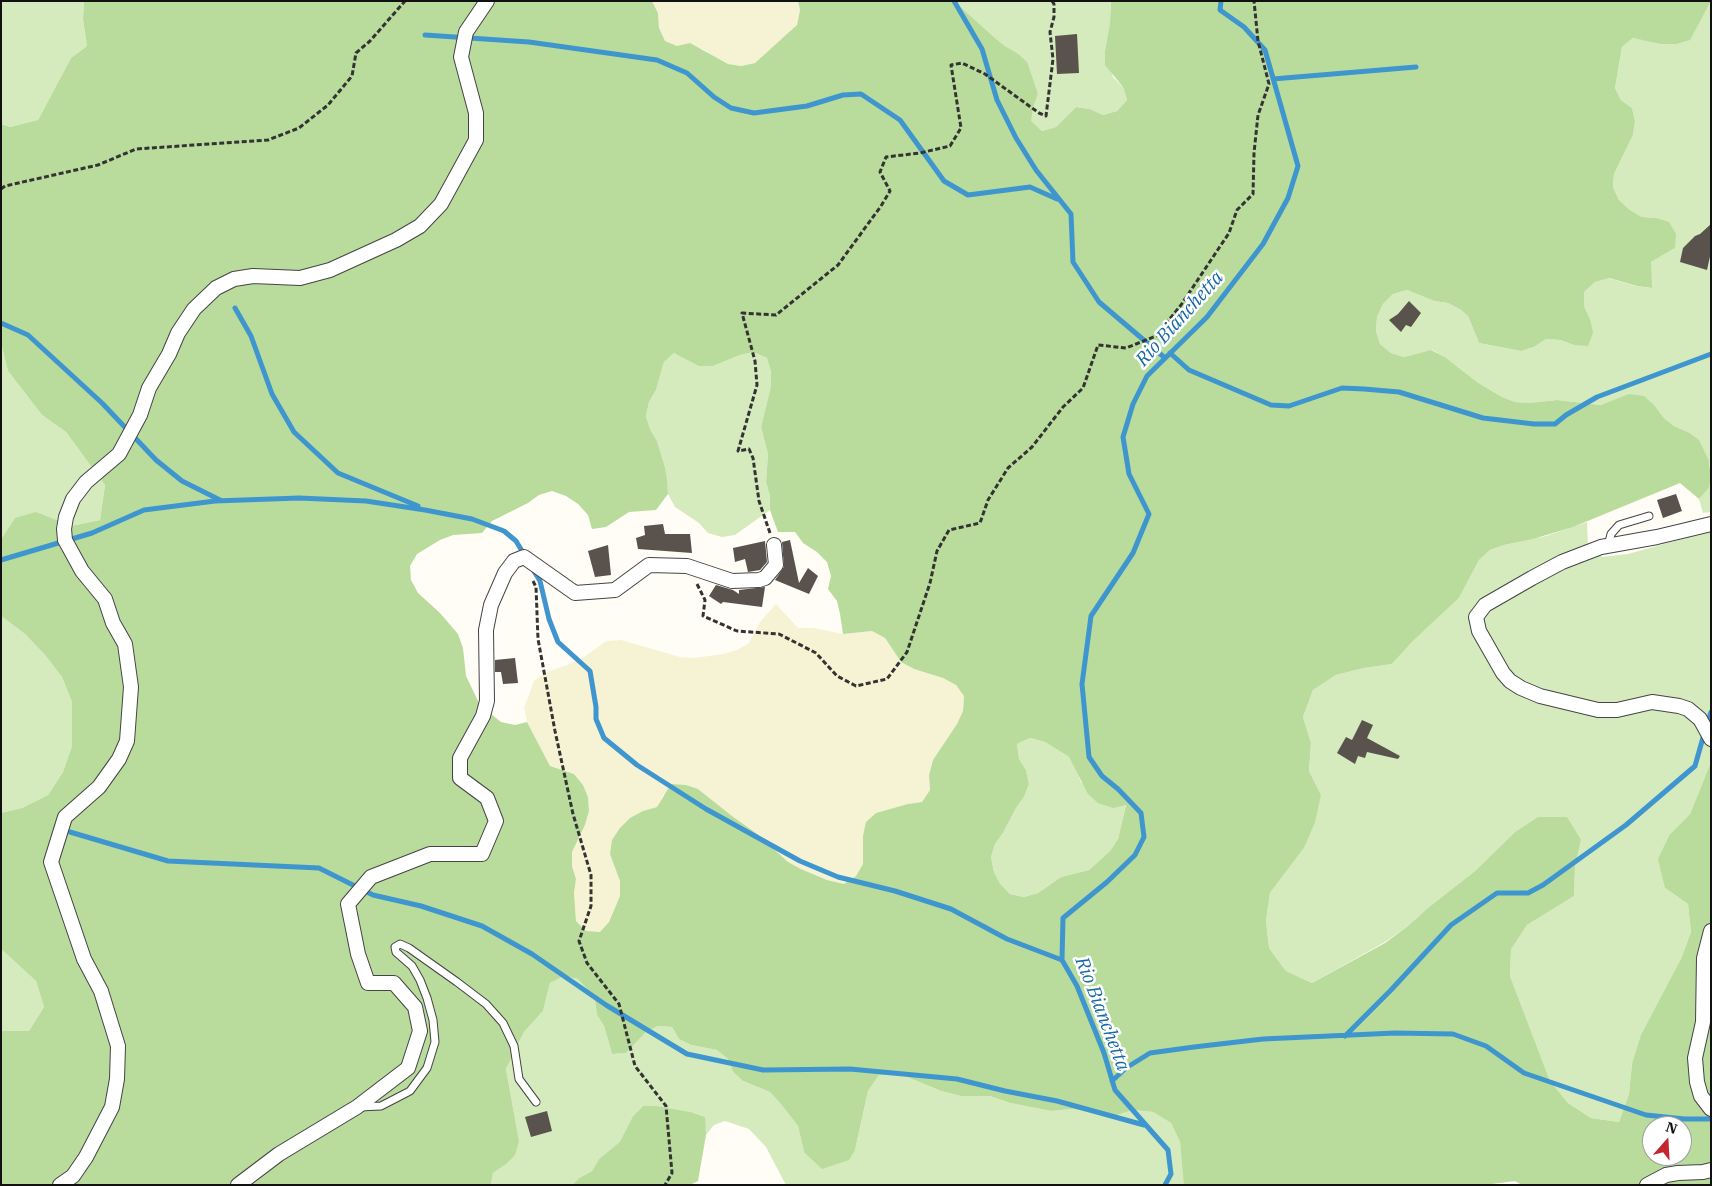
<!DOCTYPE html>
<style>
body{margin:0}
#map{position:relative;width:1712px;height:1186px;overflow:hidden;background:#fffdf5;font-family:"IBM Plex Serif",serif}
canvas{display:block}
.frame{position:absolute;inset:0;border:2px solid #111;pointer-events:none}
.north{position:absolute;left:1642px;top:1116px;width:50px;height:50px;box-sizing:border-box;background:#fff;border:1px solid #a0a0a0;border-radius:50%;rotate:19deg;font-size:14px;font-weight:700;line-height:20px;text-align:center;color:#111}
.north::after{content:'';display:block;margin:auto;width:18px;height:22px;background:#c4262e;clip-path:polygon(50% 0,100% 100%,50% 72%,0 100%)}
</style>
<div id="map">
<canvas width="1712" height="1186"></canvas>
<div class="frame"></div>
<div class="north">N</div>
</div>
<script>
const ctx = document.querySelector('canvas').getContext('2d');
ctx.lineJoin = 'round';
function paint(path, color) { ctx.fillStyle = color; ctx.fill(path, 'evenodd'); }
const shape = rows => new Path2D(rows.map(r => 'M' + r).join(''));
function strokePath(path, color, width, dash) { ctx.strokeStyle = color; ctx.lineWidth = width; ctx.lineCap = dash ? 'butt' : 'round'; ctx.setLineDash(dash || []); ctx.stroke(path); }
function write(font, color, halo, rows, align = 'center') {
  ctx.font = font + ' "IBM Plex Serif",serif'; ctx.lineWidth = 5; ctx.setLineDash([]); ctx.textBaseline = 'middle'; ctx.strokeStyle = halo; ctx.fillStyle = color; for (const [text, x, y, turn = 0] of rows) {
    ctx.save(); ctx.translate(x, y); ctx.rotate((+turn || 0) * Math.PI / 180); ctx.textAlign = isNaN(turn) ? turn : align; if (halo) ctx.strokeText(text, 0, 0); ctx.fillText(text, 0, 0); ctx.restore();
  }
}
paint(shape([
 [652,1,798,1,800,10,797,25,786,36,755,63,741,66,728,64,714,57,703,49,677,46,664,41,659,28,658,13],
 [776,604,798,628,814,628,843,634,872,631,885,638,901,662,914,669,943,678,956,685,964,696,963,711,957,724,933,760,929,775,930,790,922,802,908,804,863,836,863,864,856,876,844,884,827,880,801,869,787,862,756,833,732,816,698,789,663,795,657,807,643,811,611,854,620,881,620,896,609,922,600,933,586,931,576,921,574,893,576,879,572,866,572,852,585,825,589,811,588,797,583,785,574,774,550,766,527,722,524,708,534,681,545,673,572,663,584,657,606,641,621,640,680,657,694,658,723,654,737,650,749,643,760,622]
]), '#f6f3d4');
paint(shape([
 [1,1,84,1,83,19,87,46,71,58,38,120,10,127,1,124],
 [954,1,1111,1,1110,22,1105,51,1113,77,1123,87,1127,100,1117,111,1103,115,1090,109,1076,107,1056,127,1042,131,1030,121,1033,108,1038,94,1017,53,1005,46,994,37],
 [1711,1,1711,470,1709,461,1688,432,1674,426,1664,418,1655,406,1615,400,1602,405,1557,400,1529,403,1515,402,1502,397,1477,382,1445,357,1432,350,1404,357,1391,353,1380,344,1376,331,1377,317,1383,304,1393,294,1407,290,1434,301,1448,303,1461,310,1468,316,1479,343,1521,351,1534,347,1546,339,1560,340,1574,345,1590,319,1584,306,1584,292,1595,282,1608,278,1636,286,1651,288,1651,262,1675,248,1656,218,1642,217,1630,210,1619,200,1613,187,1614,174,1633,135,1635,121,1632,108,1621,100,1615,88,1622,47,1633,38,1647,40,1696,28],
 [1,343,8,371,42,415,66,432,105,485,100,520,71,526,15,518,1,539],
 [753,352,767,358,771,372,771,386,761,427,768,454,766,482,770,496,770,510,735,535,722,537,708,533,699,523,675,507,668,494,665,467,657,441,650,429,646,416,649,402,656,390,664,362,674,353,713,366,740,355],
 [1711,479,1711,512,1703,513,1699,499,1709,488],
 [1587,522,1588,547,1602,557,1628,554,1711,531,1711,762,1690,814,1670,834,1665,888,1688,904,1691,932,1681,959,1632,1064,1629,1094,1619,1122,1591,1118,1568,1103,1550,1081,1510,976,1511,948,1527,925,1574,896,1575,867,1581,840,1514,833,1475,871,1429,907,1408,926,1385,942,1312,983,1286,971,1269,948,1266,921,1270,893,1304,848,1321,795,1309,771,1311,743,1303,717,1313,690,1336,675,1364,668,1392,664,1413,641,1459,598,1479,560,1490,550,1504,545,1546,536],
 [1,616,25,634,45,655,62,677,72,702,72,746,63,772,48,795,22,808,1,813],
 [1030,738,1045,742,1069,757,1076,769,1081,782,1126,804,1118,839,1110,851,1089,870,1061,877,1038,893,1024,897,1010,894,1000,885,994,872,991,857,995,844,1003,833,1016,808,1024,797,1029,784,1026,770,1019,759,1017,744],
 [1,949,36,981,44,1007,29,1031,1,1031],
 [564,976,578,979,587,989,595,1001,597,1015,604,1026,612,1054,626,1053,645,1033,658,1026,672,1027,679,1039,691,1045,717,1050,728,1059,733,1072,743,1081,770,1092,780,1103,798,1126,804,1152,855,1150,868,1091,879,1075,900,1074,941,1091,961,1096,990,1096,1010,1103,1051,1111,1072,1109,1114,1116,1133,1110,1153,1112,1171,1123,1180,1142,1185,1183,1184,1185,786,1185,766,1147,749,1129,725,1121,714,1125,706,1135,704,1117,691,1112,657,1106,643,1106,633,1116,621,1142,599,1159,592,1171,579,1178,572,1185,491,1185,493,1173,505,1165,519,1141,506,1069,524,1032,543,1011,550,983]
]), '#d5ebbd');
paint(shape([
 [84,1,652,1,658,13,659,28,665,41,677,46,690,43,728,64,741,66,755,63,797,25,800,10,798,1,954,1,994,37,1005,46,1017,53,1027,62,1038,94,1033,108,1031,121,1042,131,1056,127,1076,107,1090,109,1103,115,1117,111,1127,100,1123,87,1105,65,1105,51,1110,22,1111,1,1711,1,1690,40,1676,44,1661,44,1633,38,1622,47,1615,88,1621,100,1632,108,1635,121,1633,135,1614,174,1613,187,1619,200,1630,210,1642,217,1656,218,1669,222,1676,234,1675,248,1651,262,1652,288,1637,286,1609,278,1595,282,1584,292,1584,306,1590,319,1593,333,1588,346,1574,345,1560,340,1546,339,1534,347,1521,351,1479,343,1468,316,1461,310,1448,303,1434,301,1407,290,1393,294,1383,304,1377,317,1376,331,1380,344,1391,353,1404,357,1431,350,1445,357,1477,382,1502,397,1515,402,1529,403,1557,400,1601,405,1629,394,1644,396,1655,406,1664,418,1674,426,1688,432,1699,440,1709,461,1711,479,1709,488,1699,499,1680,483,1573,527,1533,539,1504,545,1490,550,1479,560,1459,598,1413,641,1392,664,1364,668,1336,675,1313,690,1303,717,1311,743,1309,771,1321,795,1315,822,1304,848,1270,893,1266,921,1269,948,1286,971,1312,983,1385,943,1408,926,1429,907,1475,871,1514,833,1538,817,1567,817,1581,840,1575,867,1574,896,1527,925,1511,949,1510,976,1550,1081,1568,1103,1591,1118,1619,1122,1629,1094,1632,1064,1641,1035,1681,959,1691,932,1688,904,1665,888,1658,859,1670,834,1690,814,1711,762,1711,1185,1522,1185,1515,1181,1484,1185,1184,1185,1180,1142,1171,1123,1153,1112,1133,1110,1114,1116,1072,1109,1051,1111,1010,1103,990,1096,961,1096,941,1091,900,1074,879,1075,868,1091,855,1150,849,1160,822,1169,804,1152,798,1126,780,1103,770,1092,743,1081,733,1072,728,1059,717,1050,691,1045,679,1039,672,1027,658,1026,645,1033,626,1053,612,1054,604,1026,597,1015,595,1001,587,989,578,979,564,976,550,983,543,1011,524,1032,506,1069,519,1141,515,1155,505,1165,493,1173,491,1185,1,1185,1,1031,29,1031,44,1007,36,981,1,949,1,813,22,808,48,795,63,772,72,746,72,702,62,677,45,655,25,634,1,616,1,539,15,518,36,512,71,526,100,520,105,485,66,432,42,415,8,371,1,343,1,124,10,127,38,120,71,58,87,46,83,19],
 [753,352,767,358,771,372,771,386,761,427,768,454,766,482,770,496,770,510,778,532,795,532,803,543,817,552,827,562,831,576,828,589,837,601,840,614,843,634,872,631,885,638,901,662,914,669,943,678,956,685,964,696,963,711,957,724,933,760,929,775,930,790,922,802,908,804,876,813,866,822,863,836,863,864,856,876,844,884,827,880,801,869,788,862,756,833,732,816,698,789,686,785,671,784,657,807,643,811,630,818,620,828,612,840,610,854,620,881,620,896,609,922,600,932,586,931,576,921,574,893,576,879,572,866,572,852,585,825,589,811,588,797,583,785,574,774,550,766,527,722,515,725,501,722,480,705,466,676,463,648,458,634,440,613,418,593,411,580,410,566,417,554,440,540,453,535,482,533,492,521,528,503,539,495,552,491,566,496,578,504,588,515,592,529,606,527,629,512,656,510,668,494,667,480,665,467,657,441,650,429,646,416,649,402,656,390,664,362,674,353,699,366,713,366,740,355],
 [1030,738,1045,742,1069,757,1088,794,1098,803,1113,808,1126,805,1118,839,1110,851,1089,870,1061,877,1038,893,1024,897,1010,894,1000,884,994,872,991,857,995,844,1003,833,1016,808,1024,797,1029,784,1026,770,1019,759,1017,744],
 [1652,1126,1682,1126,1682,1156,1652,1156],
 [643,1106,657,1106,691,1112,705,1117,706,1135,698,1181,690,1185,572,1185,579,1178,592,1171,599,1159,620,1142,633,1116]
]), '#b9dc9c');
strokePath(shape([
 [954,1,982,49,997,100,1016,138,1036,170,1071,214,1073,262,1099,302,1165,358],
 [425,35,529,42,657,60,687,73,714,97,731,108,754,113,807,106,843,95,861,94,900,120,944,181,968,195,1030,187,1057,199],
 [1273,79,1416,67],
 [235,308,251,336,272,394,294,432,338,473,418,506],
 [1,323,28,335,102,403,156,460,182,481,220,500],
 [1170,353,1189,370,1271,405,1289,406,1342,388,1364,389,1399,392,1483,418,1534,424,1555,424,1566,415,1597,397,1711,354],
 [1,560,92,533,144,510,215,501,299,498,366,501,425,510,472,519,504,531,516,541,525,556],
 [532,568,540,581,549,619,558,642,590,671,596,707,596,719,604,738,637,765,706,809,800,861,838,877,895,891,951,909,1007,939,1062,960],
 [1707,725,1711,712],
 [70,832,168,861,319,868,373,895,421,906,482,926,532,954,606,1005,687,1054,763,1070,850,1069,957,1079,1005,1091,1057,1101,1144,1125],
 [1345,1036,1391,990,1451,925,1497,893,1528,893,1543,885,1626,825,1695,766,1704,734],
 [1112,1081,1126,1068,1150,1053,1194,1047,1263,1039,1395,1033,1453,1034,1486,1046,1524,1073,1646,1115,1685,1119,1711,1119],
 [1165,1185,1171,1174,1168,1150,1115,1090,1104,1053,1077,986,1062,960,1063,918,1107,882,1135,855,1144,837,1141,813,1118,789,1102,776,1089,757,1082,684,1091,616,1133,553,1149,514,1129,474,1123,437,1133,404,1147,376,1207,317,1263,244,1288,198,1298,166,1265,50,1244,27,1220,10,1221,1]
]), '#3f96cf', 5);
paint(shape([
 [1077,34,1079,73,1057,74,1055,36],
 [1711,224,1711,252,1707,270,1680,262,1683,248,1695,236,1700,234],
 [1409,301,1421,313,1411,327,1406,325,1401,332,1389,320,1398,314],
 [1676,494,1682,511,1663,518,1657,500],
 [663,524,665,534,690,534,692,553,638,549,636,538,645,535,644,526],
 [790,540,799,583,808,568,818,576,809,594,775,580,784,567,782,542],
 [765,541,767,562,760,570,748,572,745,559,735,562,733,548],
 [608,545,611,575,595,577,588,551],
 [716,585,733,590,739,594,739,590,765,587,762,607,723,602,721,604,709,596],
 [515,658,518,683,503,684,501,672,495,672,495,660],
 [1362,720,1373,725,1367,738,1400,756,1398,759,1367,752,1365,758,1358,756,1355,764,1337,753,1346,737,1352,740],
 [547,1111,552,1131,531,1137,525,1117]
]), '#5a524d');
const service = shape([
 [1608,546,1611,534,1619,525,1649,516],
 [360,1107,381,1106,410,1091,427,1068,435,1042,433,1020,427,998,420,980,412,966,396,952,395,947,400,944,409,948,457,982,486,1004,503,1023,514,1046,519,1079,536,1102]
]);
const minor = shape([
 [1711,524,1657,537,1601,547,1562,562,1532,578,1485,605,1476,617,1479,631,1503,673,1510,681,1521,688,1540,696,1598,710,1617,710,1652,702,1679,706,1688,709,1700,719,1711,739],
 [1711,931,1704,958,1703,1022,1695,1058,1697,1082,1701,1096,1711,1109],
 [60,1185,73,1176,86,1157,112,1107,117,1079,118,1046,101,991,84,959,51,862,65,817,99,787,119,759,127,741,131,687,125,644,113,623,105,599,82,571,65,540,64,529,66,517,73,499,86,482,119,454,140,415,149,388,169,354,178,333,194,309,216,288,234,279,253,276,300,278,330,270,396,240,420,226,441,204,476,140,476,113,461,57,466,32,487,1],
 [238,1185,279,1154,357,1107,408,1068,420,1031,415,1007,394,983,368,983,358,954,348,904,371,877,430,854,482,854,496,821,487,798,460,778,460,758,483,716,487,701,486,630,491,605,505,573,514,561,524,557,575,593,615,590,649,565,687,566,732,581,759,580,765,578,776,565,774,545],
 [1647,1185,1666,1175,1678,1173,1703,1172,1711,1170]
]);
strokePath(service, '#444', 9);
strokePath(minor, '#444', 16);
strokePath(shape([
 [1,189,5,186,98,165,136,149,268,140,299,128,328,105,352,76,356,53,370,41,405,1],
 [770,533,759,501,753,458,749,449,738,451,757,385,755,361,742,313,776,315,838,265,881,206,890,191,880,172,886,157,920,153,950,146,961,128,951,65,962,63,985,74,1039,113,1046,116,1053,59,1050,32,1054,17,1054,4,1052,1],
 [533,581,536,587,538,639,555,731,573,814,591,875,591,906,579,941,587,963,619,1004,635,1066,666,1106,672,1173,665,1185],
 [697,584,705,600,703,616,737,631,779,634,816,653,837,676,856,686,887,679,907,652,930,583,937,551,949,530,980,523,988,500,1008,468,1032,447,1063,407,1083,388,1098,345,1126,348,1156,336,1181,305,1229,233,1237,210,1253,194,1254,153,1258,115,1269,84,1258,41,1254,1]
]), '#333', 3, [5, 2.5]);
strokePath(service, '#fff', 7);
strokePath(minor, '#fff', 14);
write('italic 19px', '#1768a6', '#fff', [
 ["Rio Bianchetta",1180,319,-48],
 ["Rio Bianchetta",1102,1014,69]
]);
</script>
